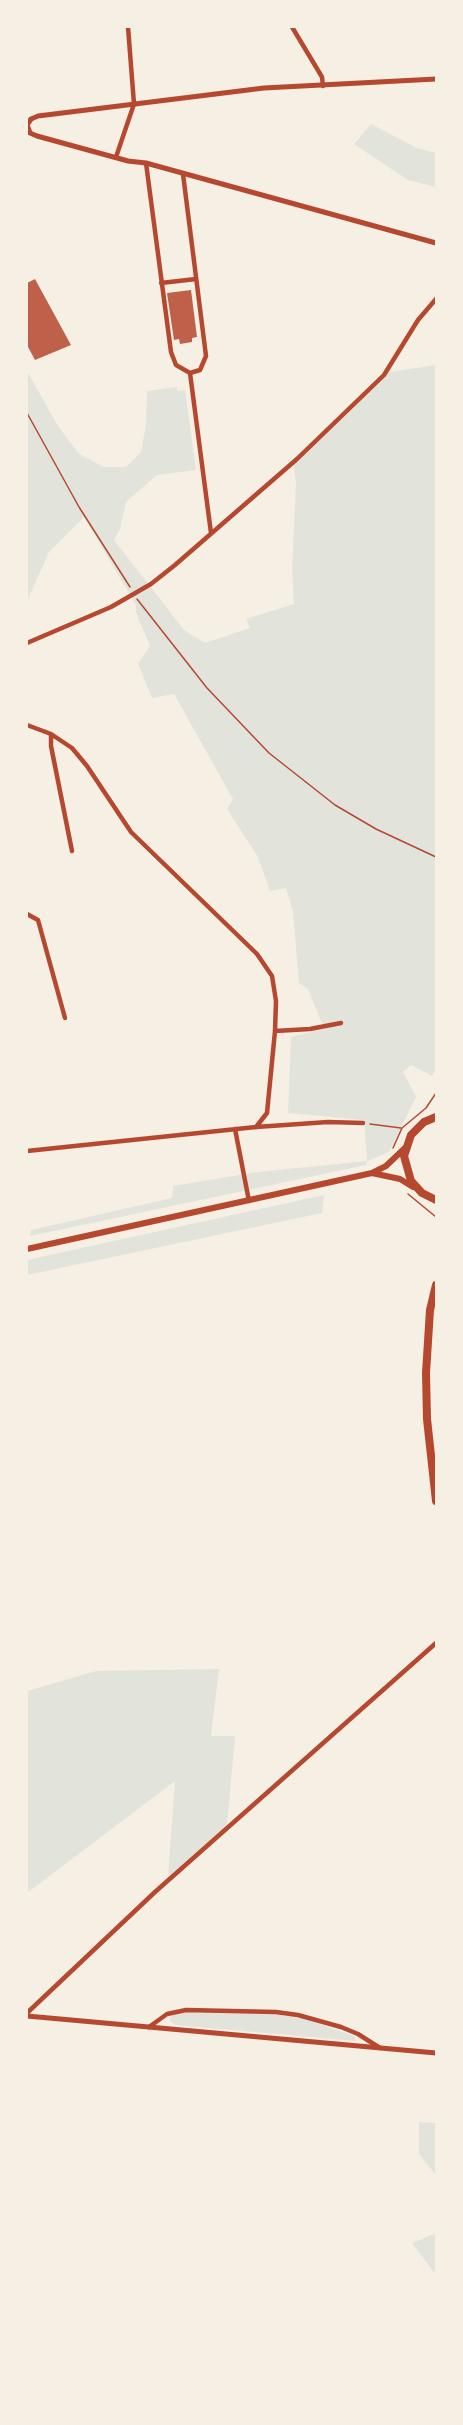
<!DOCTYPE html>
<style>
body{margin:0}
#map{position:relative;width:463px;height:2425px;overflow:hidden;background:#f6efe4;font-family:Commissioner,sans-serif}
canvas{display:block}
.frame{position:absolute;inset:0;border:28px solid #f6efe4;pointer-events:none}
</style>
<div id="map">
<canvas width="463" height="2425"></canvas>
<div class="frame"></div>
</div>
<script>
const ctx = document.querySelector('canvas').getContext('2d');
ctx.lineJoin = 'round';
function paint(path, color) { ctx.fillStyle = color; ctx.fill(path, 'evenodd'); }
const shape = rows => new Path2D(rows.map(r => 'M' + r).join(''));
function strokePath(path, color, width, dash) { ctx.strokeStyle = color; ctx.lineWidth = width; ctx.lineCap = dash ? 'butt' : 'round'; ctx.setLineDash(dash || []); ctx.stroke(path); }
paint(shape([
 [371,124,417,148,436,153,436,187,408,180,354,144],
 [436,365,436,1068,432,1076,411,1065,403,1072,416,1097,389,1152,367,1161,366,1165,30,1236,31,1230,172,1198,173,1186,257,1172,367,1161,364,1120,288,1113,291,1037,324,1029,308,989,299,983,293,912,286,888,270,891,258,857,227,809,233,799,174,694,152,698,138,664,150,646,136,613,136,605,84,517,49,552,27,601,27,371,58,426,79,454,104,467,126,467,141,452,146,425,147,391,177,387,177,391,185,390,196,470,157,475,126,502,120,529,114,540,184,630,205,643,250,628,246,619,294,604,292,570,296,483,293,459,383,373],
 [324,1195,322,1213,27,1275,27,1260],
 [219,1669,211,1736,235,1736,227,1825,168,1877,175,1781,27,1893,27,1691,96,1671],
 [186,2011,276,2013,297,2016,354,2036,356,2041,175,2025,170,2021,171,2015],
 [419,2122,436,2123,436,2175,419,2154],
 [436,2233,436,2275,412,2243]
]), '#e2e4dc');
paint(shape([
 [35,279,71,345,35,360,27,345,27,283],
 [191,290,197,337,192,338,192,342,180,344,179,339,174,340,167,293]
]), '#bf614a');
strokePath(shape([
 [27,413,79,507,130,587],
 [137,599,207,688,269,753,335,805,376,829,436,857],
 [370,1124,401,1128],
 [393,1148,402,1128,426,1108,436,1093],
 [408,1194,436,1217]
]), '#b5482f', 1.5);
strokePath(shape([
 [292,27,322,77,323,86],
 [116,157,134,104,128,27],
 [146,163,171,352,176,365,190,373,200,370,206,356,183,174],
 [161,283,196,279],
 [190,373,211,533],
 [27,643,111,607,151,584,175,565,297,459,384,375,418,320,436,299],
 [27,725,51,734,72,748,87,766,131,832,257,954,272,976,276,1001,275,1031,267,1113,256,1127],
 [51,734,51,746,72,851],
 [27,914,38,920,65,1018],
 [275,1031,310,1029,341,1023],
 [235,1129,249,1201],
 [27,1151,256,1127,328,1122,363,1123],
 [27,2013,155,1892,436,1643],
 [149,2027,167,2014,186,2010,276,2012,298,2015,341,2027,358,2034,380,2048]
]), '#b5482f', 4.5);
strokePath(shape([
 [27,125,30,133,37,136,128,161,146,163,436,243],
 [27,125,31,119,38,116,264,88,436,79],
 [27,2016,436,2053]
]), '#b5482f', 5);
strokePath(shape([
 [372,1173,400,1179,413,1187],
 [27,1249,372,1173,386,1166,406,1147]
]), '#b5482f', 6);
strokePath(shape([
 [436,1117,424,1122,411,1135,404,1156,411,1181,422,1193,436,1200],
 [436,1285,430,1310,426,1373,427,1419,436,1501]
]), '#b5482f', 8);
</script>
